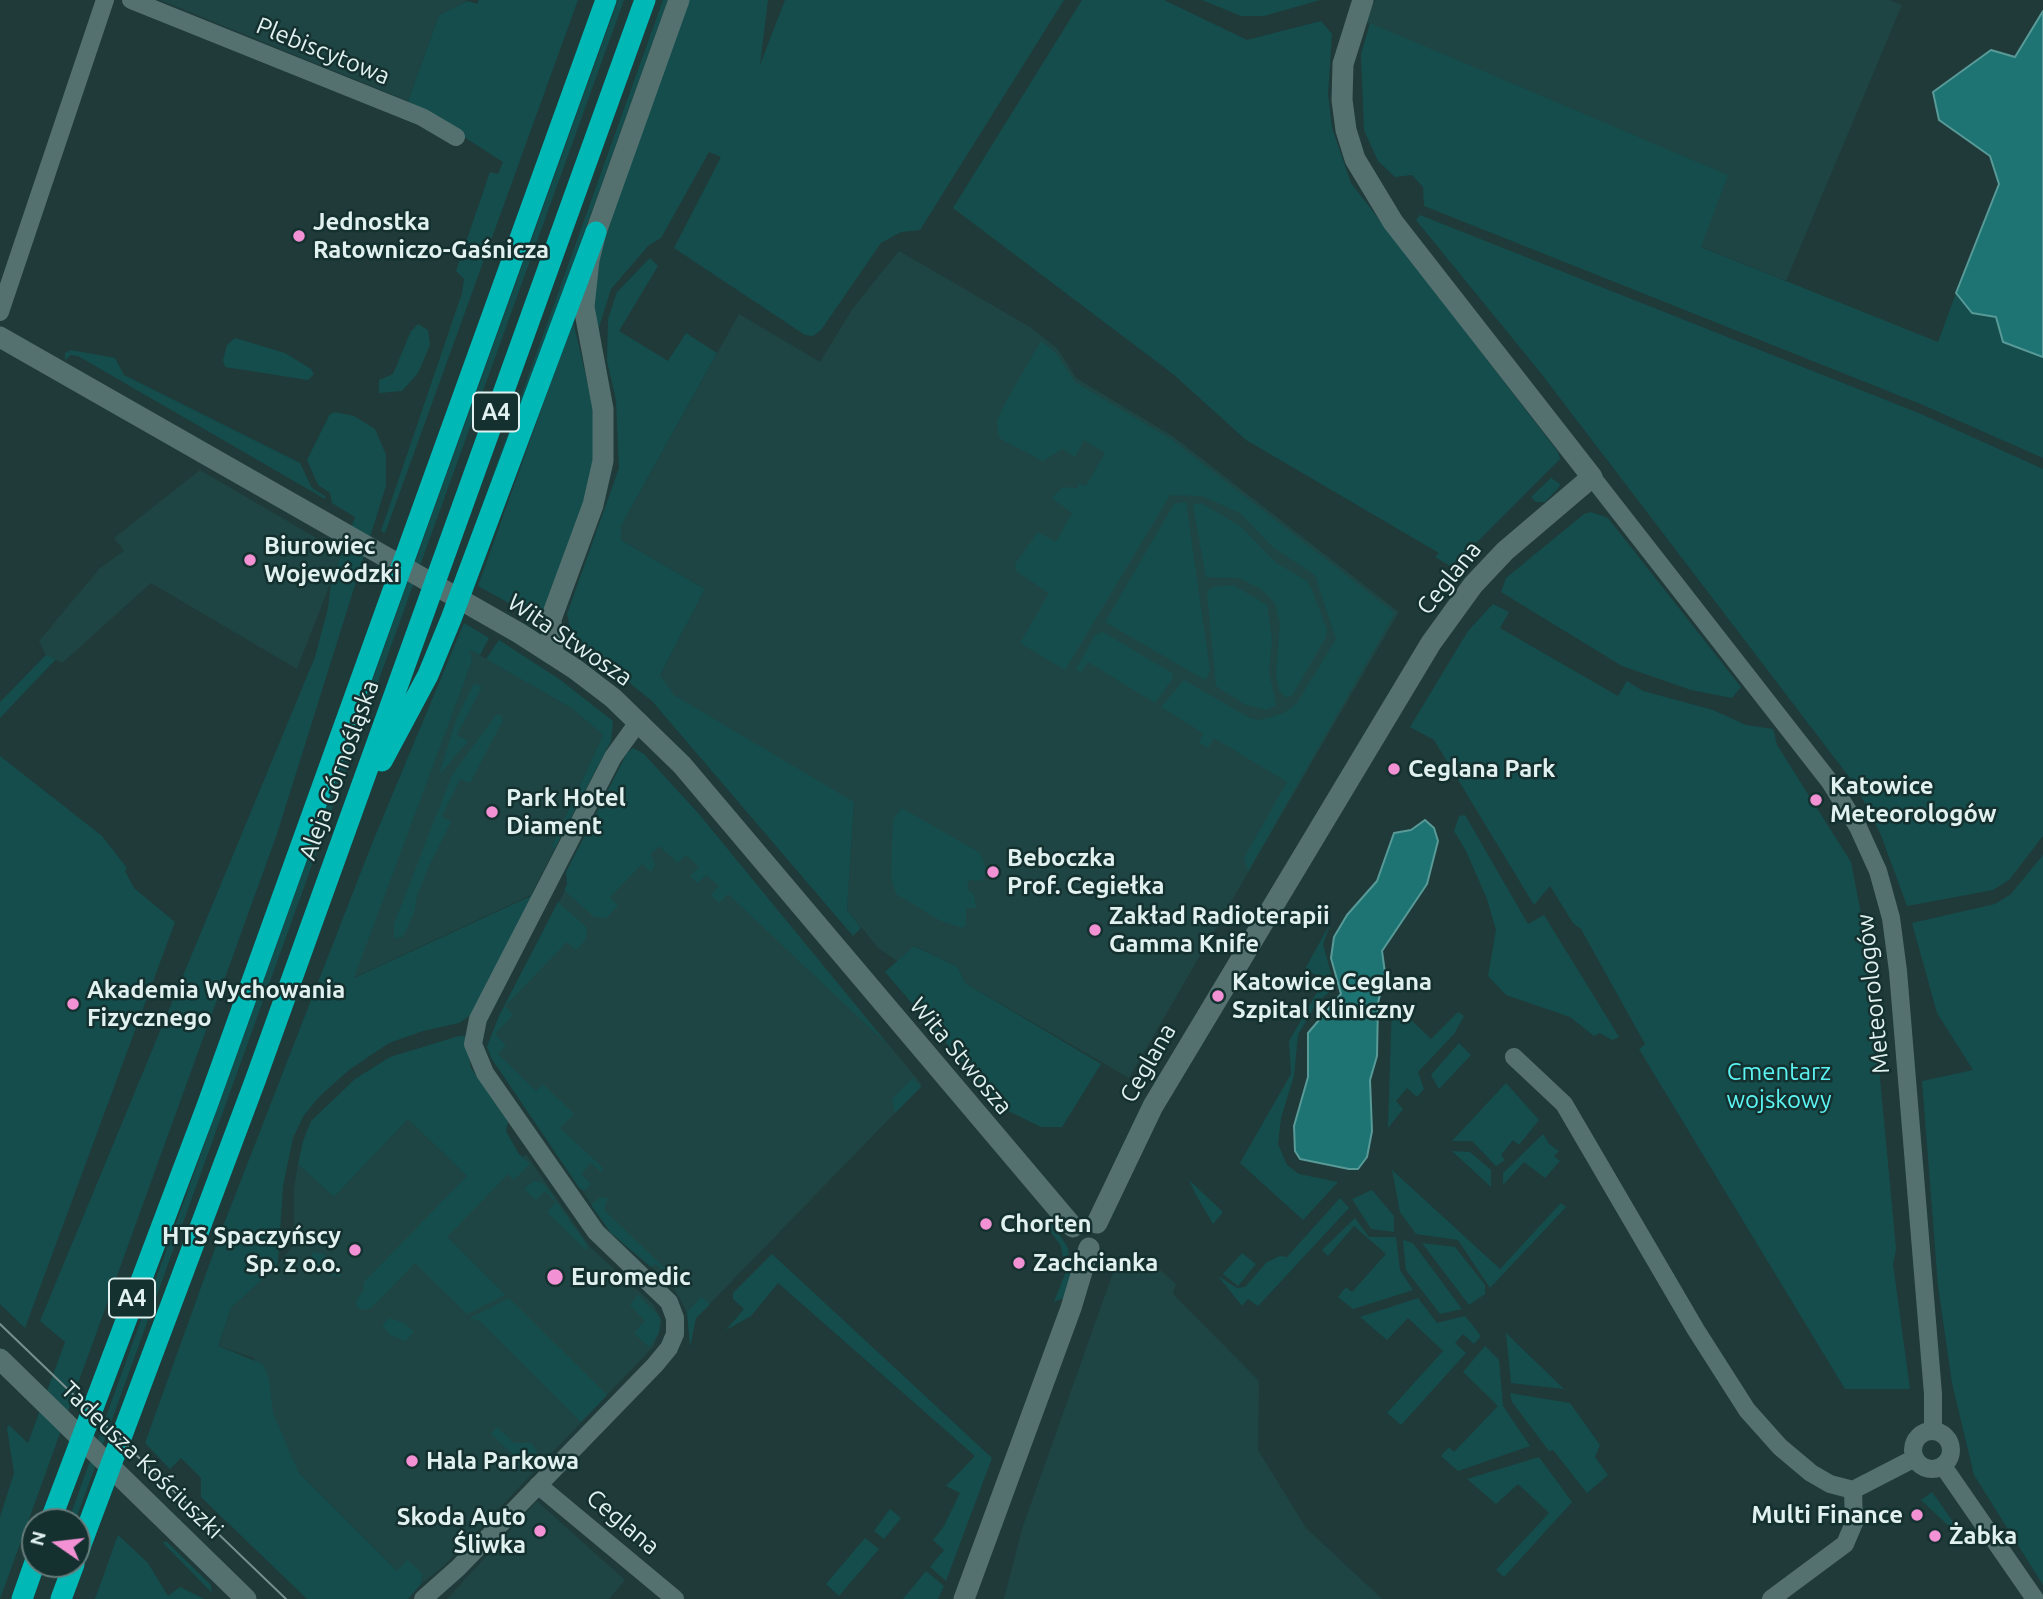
<!DOCTYPE html>
<meta charset="utf-8">
<style>
body{margin:0}
#map{position:relative;width:2043px;height:1599px;overflow:hidden;background:#1f3a39;font-family:Ubuntu,sans-serif}
canvas{display:block}
.north{position:absolute;left:21px;top:1508px;width:70px;height:70px;box-sizing:border-box;background:#14302f;border:2px solid #667d7c;border-radius:50%;rotate:284deg;font-size:19px;font-weight:700;line-height:28px;text-align:center;color:#e1f1f0}
.north::after{content:'';display:block;margin:auto;width:24px;height:32px;background:#f391d5;clip-path:polygon(50% 0,100% 100%,50% 72%,0 100%)}
</style>
<div id="map">
<canvas width="2043" height="1599"></canvas>
<div class="north">N</div>
</div>
<script>
const ctx = document.querySelector('canvas').getContext('2d');
ctx.lineJoin = 'round';
function paint(path, color) { ctx.fillStyle = color; ctx.fill(path, 'evenodd'); }
const shape = rows => new Path2D(rows.map(r => 'M' + r).join(''));
function strokePath(path, color, width, dash) { ctx.strokeStyle = color; ctx.lineWidth = width; ctx.lineCap = dash ? 'butt' : 'round'; ctx.setLineDash(dash || []); ctx.stroke(path); }
function write(font, color, halo, rows, align = 'center') {
  ctx.font = font + ' Ubuntu,sans-serif'; ctx.lineWidth = 5; ctx.setLineDash([]); ctx.textBaseline = 'middle'; ctx.strokeStyle = halo; ctx.fillStyle = color; for (const [text, x, y, turn = 0] of rows) {
    ctx.save(); ctx.translate(x, y); ctx.rotate((+turn || 0) * Math.PI / 180); ctx.textAlign = isNaN(turn) ? turn : align; if (halo) ctx.strokeText(text, 0, 0); ctx.fillText(text, 0, 0); ctx.restore();
  }
}
paint(shape([
 [160,0,465,0,468,1,439,15,408,101],
 [1375,0,1889,0,1902,5,1786,281,1700,246,1727,175,1365,22],
 [899,251,1030,327,1058,349,1076,378,1174,437,1399,612,1129,1078,965,983,958,967,915,946,899,962,878,948,847,910,854,802,800,772,673,695,660,675,705,589,621,540,621,526,739,314,820,362,853,308],
 [200,470,342,553,297,669,151,583,62,663,46,655,39,641,100,568,124,551,114,538],
 [469,649,575,710,603,735,552,846,554,850,531,895,353,978,472,661],
 [639,750,698,813,922,1085,696,1318,687,1312,672,1285,611,1233,492,1059,487,1047,499,1016],
 [408,1119,487,1195,526,1154,590,1247,654,1305,662,1322,654,1346,445,1565,420,1585,423,1574,397,1571,299,1473,277,1424,254,1358,218,1346,231,1308,276,1267,294,1244,294,1188,298,1164,334,1197],
 [1145,1257,1176,1284,1173,1294,1259,1381,1258,1450,1306,1528,1382,1599,1004,1599,1022,1529,1115,1267],
 [537,1501,625,1580,609,1599,447,1599]
]), '#1e4544');
paint(shape([
 [479,0,578,0,385,533,381,531,462,293,464,279,456,271,490,172,498,174,503,162,408,101,439,15,468,1,477,4],
 [618,0,624,0,75,1522,68,1522],
 [663,0,668,0,462,573,432,645],
 [688,0,768,0,760,65,785,0,1064,0,920,230,901,232,881,243,821,330,813,336,805,335,674,248,721,157,709,152,661,238,648,246,611,289,599,327,601,352,590,321,593,270],
 [1082,0,1164,0,1247,40,1321,21,1332,34,1328,94,1332,128,1351,183,1558,452,1560,459,1456,563,1450,566,1435,557,1439,553,1246,440,1173,374,953,208],
 [1202,0,1320,0,1264,16,1241,16],
 [1370,23,1728,175,1701,247,1938,342,1956,293,1971,312,1996,317,2030,351,2043,357,2043,458,1923,405,1424,206,1423,187,1412,175,1395,177,1378,161,1364,130,1361,54],
 [1420,215,1921,414,2043,469,2043,836,2009,880,1993,890,1907,906,1881,835,1856,786,1540,372,1416,220],
 [650,258,658,266,619,331,668,361,686,333,717,353,621,526,621,540,705,589,660,675,674,695,854,802,847,910,861,928,853,936,652,701,572,637,567,614,619,468,616,400,607,361,608,319,617,292],
 [573,321,594,411,595,447,589,487,544,610,540,608,527,613,478,586],
 [418,324,428,330,430,345,418,373,402,391,379,393,379,380,393,374,411,331],
 [235,338,285,353,311,369,314,374,308,380,225,367,223,360,227,345],
 [1041,341,1056,353,1075,382,1171,439,1395,613,1248,871,1244,858,1287,782,1214,738,1208,748,1199,743,1203,733,1161,707,1184,680,1250,718,1259,720,1284,713,1297,703,1336,639,1315,575,1274,548,1240,513,1202,496,1170,495,1065,670,1020,643,1049,593,1017,572,1015,564,1038,532,1056,542,1072,513,1052,498,1063,487,1078,488,1079,483,1086,486,1105,453,1084,440,1075,457,1062,449,1043,461,1002,440,998,434,997,422,1004,405],
 [71,350,115,358,124,375,300,463,312,488,325,496,325,499,78,356,71,355,65,360,65,353],
 [335,412,354,416,375,429,386,455,386,486,277,834,0,1599,0,1517,14,1473,7,1428,9,1425,28,1443,65,1342,40,1321,315,657,328,608,331,583,355,517,332,503,330,493,318,485,307,460,330,414],
 [1551,478,1560,484,1559,487,1545,502,1536,502,1531,497],
 [1186,502,1210,671,1205,680,1105,622,1174,504],
 [1201,503,1240,526,1276,563,1307,581,1312,590,1327,630,1326,637,1293,694,1286,698,1279,690,1276,674,1280,623,1275,603,1261,589,1239,578,1206,577,1193,505],
 [1591,512,1608,518,1741,687,1732,698,1691,690,1622,666,1501,592,1506,578,1584,514],
 [1233,585,1267,605,1272,640,1269,672,1276,706,1265,710,1246,705,1216,686,1207,592,1213,587],
 [1493,604,1509,612,1500,628,1618,696,1627,681,1643,691,1713,710,1746,725,1773,729,1777,745,1851,862,1868,950,1896,1249,1893,1264,1910,1389,1845,1389,1639,1049,1645,1044,1581,929,1573,923,1550,886,1534,905,1434,740,1410,727,1468,631],
 [464,623,489,638,480,655,470,650,472,661,354,978,531,896,545,873,475,1012,459,1023,423,1031,389,1043,349,1070,321,1095,304,1115,293,1138,283,1186,278,1261,276,1267,231,1308,218,1346,263,1364,269,1379,273,1413,299,1473,397,1571,407,1560,423,1574,420,1585,408,1599,307,1599,201,1497,201,1478,181,1458,170,1469,145,1443,222,1229,373,841],
 [1103,632,1172,673,1173,678,1155,703,1088,662,1081,672,1076,670,1095,635],
 [499,640,559,679,613,721,611,741,554,850,552,846,603,735,573,709,486,659],
 [46,655,56,659,0,718,0,702],
 [474,683,482,687,457,735,468,741,439,775,456,720],
 [496,715,502,715,503,720,470,783,460,779,442,816,451,822,429,866,417,896,414,913,403,937,394,938,394,924,452,775],
 [633,748,644,754,698,813,887,1044,728,894,719,903,711,895,719,886,706,875,698,883,690,876,699,867,686,855,678,863,659,846,651,854,655,865,651,872,642,864,610,897,618,906,606,918,594,917,564,890,567,884,566,872,627,753],
 [0,756,102,836,127,868,125,871,134,888,175,922,25,1328,0,1304],
 [902,808,980,853,988,873,981,881,970,880,967,884,969,891,974,895,976,908,966,908,966,925,962,928,941,921,896,894,891,876,893,819],
 [1465,815,1528,924,1544,915,1619,1037,1612,1040,1600,1033,1594,1036,1570,1017,1506,995,1488,976,1496,930,1487,899,1466,851,1454,831,1459,816],
 [2043,855,2043,1585,1974,1475,1952,1383,1938,1286,1922,1081,1973,1070,1937,1013,1912,923,1995,904,2011,894],
 [558,902,587,928,586,939,576,950,567,942,505,1006,513,1015,495,1034,506,1045,498,1054,536,1091,543,1084,574,1114,560,1128,603,1168,602,1173,591,1163,581,1174,591,1184,585,1190,580,1189,492,1059,487,1047,499,1016],
 [1331,922,1323,944,1333,981,1331,991,1317,1002,1298,1035,1294,1076,1281,1118,1278,1144,1287,1165,1299,1174,1338,1182,1303,1220,1240,1163,1291,1074,1289,1041,1324,980,1305,969],
 [914,946,958,967,965,983,1101,1064,1062,1127,1041,1127,1002,1108,885,972],
 [1392,1002,1431,1039,1458,1012,1464,1016,1454,1034,1418,1072,1424,1089,1417,1097,1407,1088,1396,1101,1403,1109,1388,1128],
 [459,1036,465,1036,471,1068,508,1122,506,1131,519,1154,530,1164,514,1180,508,1174,447,1237,505,1295,467,1314,415,1263,371,1308,363,1310,357,1307,356,1301,363,1291,364,1282,467,1176,408,1119,334,1197,298,1164,303,1141,311,1121,355,1079,390,1057],
 [1459,1043,1471,1055,1439,1089,1431,1075],
 [913,1078,921,1087,895,1113,892,1099],
 [1506,1083,1539,1120,1519,1145,1513,1140,1501,1155,1505,1160,1496,1166,1472,1141,1452,1141],
 [1543,1134,1549,1144,1559,1151,1554,1156,1560,1161,1545,1178,1524,1162,1503,1185,1503,1173],
 [1452,1151,1470,1152,1491,1170,1491,1187],
 [1392,1170,1500,1269,1561,1203,1566,1207,1490,1288,1458,1240,1416,1234,1400,1212],
 [1189,1180,1223,1212,1213,1224,1195,1193],
 [534,1181,543,1183,587,1245,587,1251,547,1212,556,1202,545,1191,536,1200,524,1189],
 [1372,1190,1394,1216,1394,1232,1371,1229,1352,1199],
 [600,1197,608,1198,604,1210,676,1279,655,1264,651,1267,611,1233,591,1205],
 [1340,1198,1349,1208,1258,1306,1248,1299,1242,1306,1218,1276,1237,1288,1245,1287,1267,1262,1280,1256,1287,1257],
 [1355,1218,1369,1237,1396,1237,1400,1270,1413,1290,1353,1309,1338,1297,1346,1287,1352,1292,1386,1254,1354,1226,1328,1256,1322,1250],
 [1052,1223,1068,1248,1071,1275,1064,1298,1054,1302,1065,1274,1061,1246,1047,1227],
 [1403,1240,1413,1243,1462,1309,1440,1314,1406,1270],
 [1422,1243,1455,1247,1485,1285,1485,1294,1469,1305],
 [312,1252,324,1254,341,1269,341,1277,328,1275,311,1258],
 [1242,1253,1256,1264,1238,1286,1223,1274],
 [772,1254,992,1458,946,1581,930,1567,944,1550,933,1540,944,1526,960,1493,946,1486,975,1456,778,1283,751,1316,726,1330,744,1309,733,1299,733,1293],
 [638,1295,660,1317,659,1333,649,1347,634,1333,645,1321,630,1305],
 [701,1297,710,1304,696,1318,690,1347,687,1312],
 [509,1298,607,1395,581,1422,480,1321,470,1318],
 [1418,1298,1437,1323,1465,1316,1481,1336,1474,1344,1463,1334,1455,1343,1466,1353,1401,1425,1387,1413,1443,1351,1408,1318,1387,1340,1360,1317],
 [389,1318,404,1323,414,1332,405,1341,390,1335,382,1325],
 [1506,1333,1564,1389,1511,1383],
 [1485,1346,1499,1360,1503,1406,1530,1446,1458,1471,1441,1456,1449,1447,1454,1452,1498,1406,1463,1372],
 [1510,1393,1570,1403,1600,1445,1595,1457,1608,1475,1587,1493,1553,1450,1549,1451,1512,1402],
 [497,1427,514,1443,532,1443,537,1453,534,1459,520,1461,491,1434],
 [1539,1457,1572,1502,1504,1577,1496,1570,1549,1513,1518,1484,1496,1504,1467,1479],
 [1932,1492,1956,1526,1955,1532,1921,1500],
 [890,1509,901,1518,884,1539,874,1531],
 [118,1535,148,1563,168,1596,180,1587,204,1599,95,1599],
 [865,1538,879,1549,839,1596,826,1584],
 [166,1541,211,1585,212,1593,163,1543],
 [926,1571,944,1586,938,1599,903,1599]
]), '#154d4d');
const water = shape([
 [2043,11,2043,357,2003,342,1996,317,1972,313,1956,293,1999,184,1990,156,1939,120,1933,92,1991,50,2015,57,2043,11],
 [1425,820,1434,828,1438,841,1427,884,1382,951,1385,973,1378,1003,1377,1056,1370,1080,1372,1131,1367,1157,1358,1169,1349,1169,1300,1159,1295,1151,1294,1126,1308,1077,1308,1033,1341,994,1331,958,1334,937,1347,915,1377,881,1394,833,1411,830,1425,820]
]);
paint(water, '#1e7473');
strokePath(water, '#589a98', 2);
strokePath(shape([
 [131,0,422,117,456,137],
 [0,312,105,0],
 [1592,477,1830,782,1858,827,1878,871,1891,918,1898,971,1933,1394,1933,1431],
 [1514,1057,1564,1104,1696,1330,1747,1410,1780,1447,1811,1473,1830,1484,1853,1490,1915,1458],
 '1913 1450a19 19 0 1 1 38 0a19 19 0 1 1-38 0Z',
 [1943,1466,2035,1599],
 [538,1485,675,1599],
 [423,1599,458,1568,655,1365,669,1348,675,1334,675,1318,669,1302,596,1232,485,1073,473,1044,478,1019,613,757,639,721],
 [1771,1599,1845,1544,1854,1523,1853,1490]
]), '#547170', 18);
strokePath(shape([
 [0,337,519,633,575,669,613,698,682,765,1073,1227],
 [553,655,551,619,593,505,603,461,603,409,584,307,589,260,596,232,679,0],
 [1097,1223,1153,1106,1431,643,1473,585,1505,551,1592,477,1393,222,1355,159,1346,130,1342,100,1343,64,1363,0],
 [0,1359,246,1599],
 [964,1599,1071,1308,1089,1248]
]), '#547170', 21);
strokePath(shape([
 [382,761,428,675,451,619,596,232],
 [50,1522,207,1106,606,0],
 [77,1555,255,1081,645,0],
 [22,1599,35,1562],
 [61,1599,74,1564]
]), '#00b8b6', 21);
strokePath(shape([
 [0,1324,286,1599]
]), '#798f8e', 2);
for (const [x, y, r, color] of [
 [299,236,7,"#f391d5"],
 [250,560,7,"#f391d5"],
 [1394,769,7,"#f391d5"],
 [1816,800,7,"#f391d5"],
 [492,812,7,"#f391d5"],
 [993,872,7,"#f391d5"],
 [1095,930,7,"#f391d5"],
 [1218,996,7,"#f391d5"],
 [73,1004,7,"#f391d5"],
 [986,1224,7,"#f391d5"],
 [355,1250,7,"#f391d5"],
 [1019,1263,7,"#f391d5"],
 [555,1277,9,"#f391d5"],
 [412,1461,7,"#f391d5"],
 [1917,1515,7,"#f391d5"],
 [540,1531,7,"#f391d5"],
 [1935,1536,7,"#f391d5"]
]) { const dot = new Path2D(); dot.arc(x, y, r, 0, 2 * Math.PI); ctx.fillStyle = color; ctx.fill(dot); strokePath(dot, '#14302f', 2.5); }
for (const [x, y, w] of [
 [496,412,46],
 [132,1298,46]
]) { const box = new Path2D(); box.roundRect(x - w / 2, y - 19.5, w, 39, 5); ctx.fillStyle = '#14302f'; ctx.fill(box); strokePath(box, '#e1f1f0', 2); }
write('bold 23px', '#e1f1f0', null, [
 ["A4",496,412],
 ["A4",132,1298]
]);
write('24px', '#e1f1f0', '#14302f', [
 ["Plebiscytowa",323,51,22],
 ["Ceglana",1449,578,-51],
 ["Wita Stwosza",570,640,34],
 ["Aleja Górnośląska",339,770,-70],
 ["Meteorologów",1873,994,-96],
 ["Wita Stwosza",961,1056,50],
 ["Ceglana",1148,1063,-60],
 ["Tadeusza Kościuszki",142,1460,44],
 ["Ceglana",623,1522,40]
]);
write('bold 24px', '#e1f1f0', '#14302f', [
 ["Jednostka",313,222],
 ["Ratowniczo-Gaśnicza",313,250],
 ["Biurowiec",264,546],
 ["Wojewódzki",264,574],
 ["Ceglana Park",1408,769],
 ["Katowice",1830,786],
 ["Meteorologów",1830,814],
 ["Park Hotel",506,798],
 ["Diament",506,826],
 ["Beboczka",1007,858],
 ["Prof. Cegiełka",1007,886],
 ["Zakład Radioterapii",1109,916],
 ["Gamma Knife",1109,944],
 ["Katowice Ceglana",1232,982],
 ["Szpital Kliniczny",1232,1010],
 ["Akademia Wychowania",87,990],
 ["Fizycznego",87,1018],
 ["Chorten",1000,1224],
 ["HTS Spaczyńscy",341,1236,"right"],
 ["Sp. z o.o.",341,1264,"right"],
 ["Zachcianka",1033,1263],
 ["Euromedic",571,1277],
 ["Hala Parkowa",426,1461],
 ["Multi Finance",1903,1515,"right"],
 ["Skoda Auto",526,1517,"right"],
 ["Śliwka",526,1545,"right"],
 ["Żabka",1949,1536]
], 'left');
write('24px', '#5bf4f2', '#14302f', [
 ["Cmentarz",1779,1072],
 ["wojskowy",1779,1100]
]);
</script>
